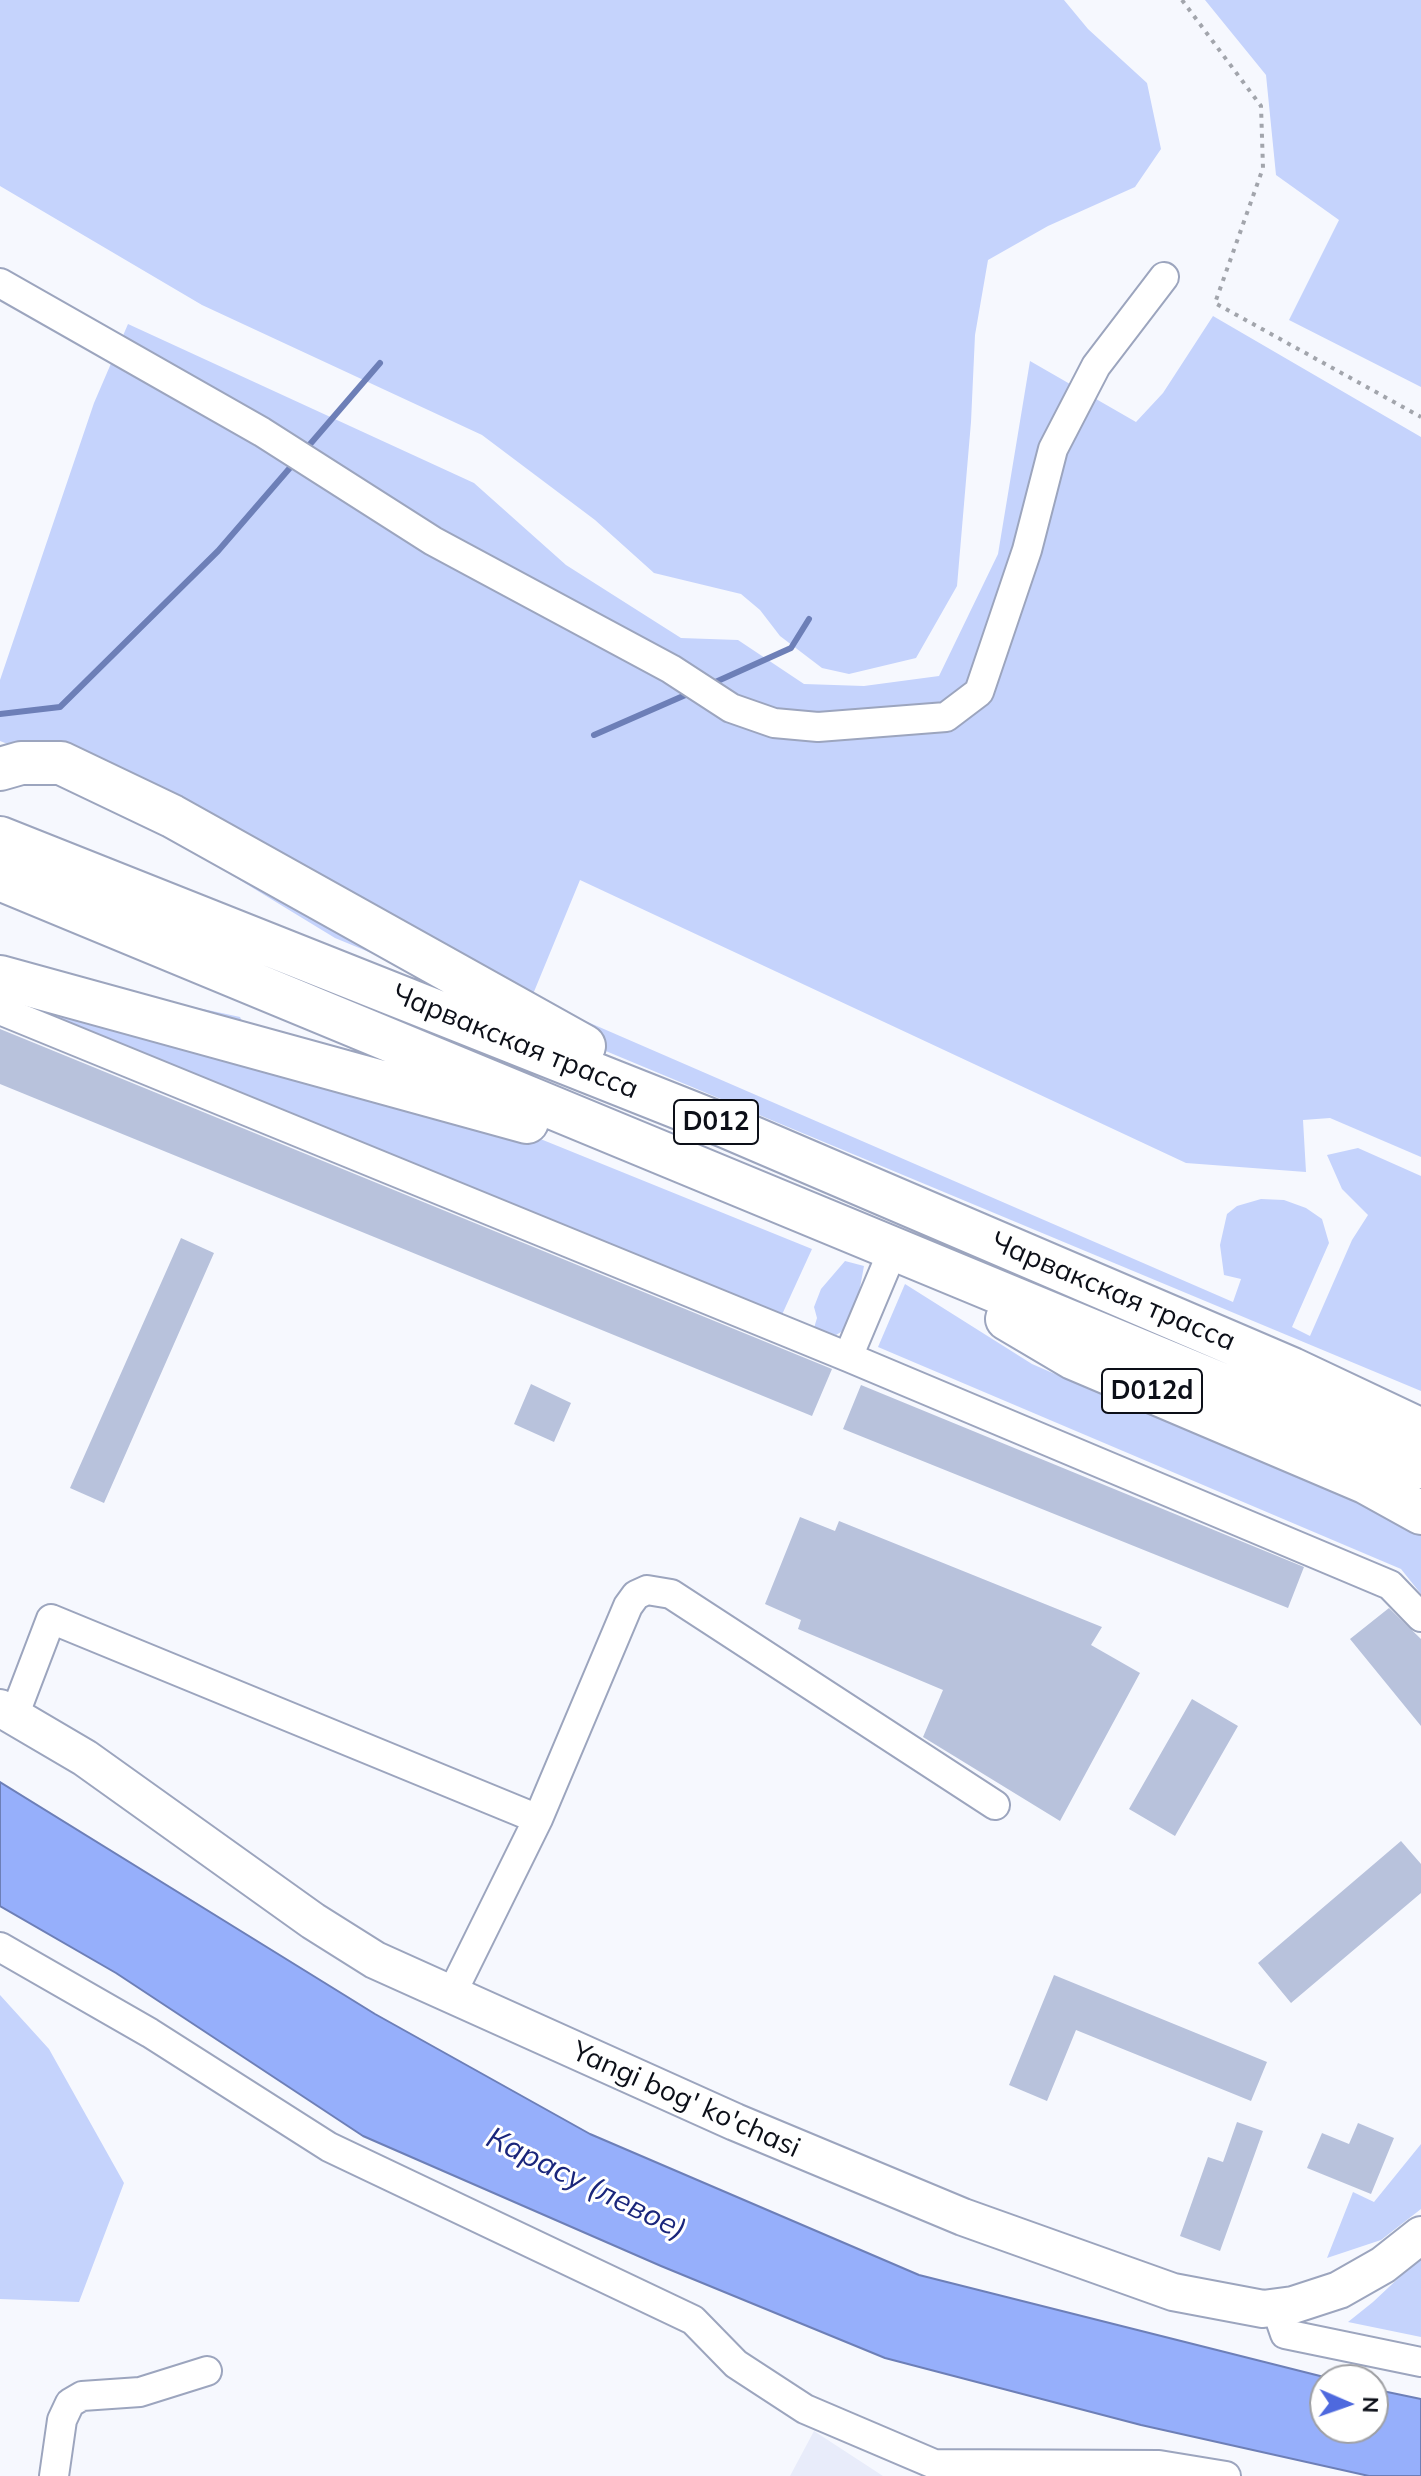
<!DOCTYPE html>
<meta charset="utf-8">
<style>
body{margin:0}
#map{position:relative;width:1421px;height:2476px;overflow:hidden;background:#f6f8fe;font-family:Mulish,sans-serif}
canvas{display:block}
.north{position:absolute;left:1309px;top:2364px;width:80px;height:80px;box-sizing:border-box;background:#fff;border:2px solid #9e9fa3;border-radius:50%;rotate:92deg;font-size:22px;font-weight:700;line-height:32px;text-align:center;color:#0c0f18}
.north::after{content:'';display:block;margin:auto;width:28px;height:36px;background:#4e69de;clip-path:polygon(50% 0,100% 100%,50% 72%,0 100%)}
</style>
<div id="map">
<canvas width="1421" height="2476"></canvas>
<div class="north">N</div>
</div>
<script>
const ctx = document.querySelector('canvas').getContext('2d');
ctx.lineJoin = 'round';
function paint(path, color) { ctx.fillStyle = color; ctx.fill(path, 'evenodd'); }
const shape = rows => new Path2D(rows.map(r => 'M' + r).join(''));
function strokePath(path, color, width, dash) { ctx.strokeStyle = color; ctx.lineWidth = width; ctx.lineCap = dash ? 'butt' : 'round'; ctx.setLineDash(dash || []); ctx.stroke(path); }
function write(font, color, halo, rows, align = 'center') {
  ctx.font = font + ' Mulish,sans-serif'; ctx.lineWidth = 6; ctx.setLineDash([]); ctx.textBaseline = 'middle'; ctx.strokeStyle = halo; ctx.fillStyle = color; for (const [text, x, y, turn = 0] of rows) {
    ctx.save(); ctx.translate(x, y); ctx.rotate((+turn || 0) * Math.PI / 180); ctx.textAlign = isNaN(turn) ? turn : align; if (halo) ctx.strokeText(text, 0, 0); ctx.fillText(text, 0, 0); ctx.restore();
  }
}
paint(shape([
 [814,2431,883,2476,790,2476]
]), '#e8ecfa');
paint(shape([
 [0,0,1064,0,1088,29,1147,83,1161,149,1135,187,1048,226,988,260,975,335,971,422,957,586,916,658,849,674,822,668,780,636,760,610,741,594,654,573,595,520,482,435,202,305,0,186],
 [1205,0,1421,0,1421,387,1289,320,1339,220,1276,175,1266,75],
 [1213,316,1421,437,1421,1157,1330,1118,1303,1120,1306,1172,1186,1163,580,880,524,1016,335,938,33,754,0,741,0,680,94,403,128,324,474,483,566,565,681,638,738,640,804,684,864,686,939,676,998,554,1030,361,1136,422,1163,393],
 [0,965,240,1017,244,1025,312,1084,347,1095,459,1106,812,1249,780,1319,0,996],
 [537,1000,1233,1302,1241,1279,1224,1275,1220,1245,1227,1214,1237,1206,1261,1199,1284,1200,1306,1208,1322,1219,1329,1243,1292,1327,1310,1336,1352,1240,1368,1215,1342,1189,1327,1155,1358,1148,1421,1176,1421,1391,529,1019],
 [845,1261,864,1266,853,1325,836,1335,814,1328,817,1318,814,1307,821,1289],
 [905,1284,1032,1364,1140,1411,1274,1460,1421,1533,1421,1594,1401,1569,878,1347],
 [0,1995,49,2049,124,2183,79,2302,0,2299],
 [1421,2144,1421,2209,1381,2240,1327,2258,1353,2192,1374,2202],
 [1421,2257,1421,2337,1348,2322,1373,2302]
]), '#c5d3fc');
const water = shape([
 [0,1782,375,2014,590,2134,919,2275,1336,2380,1325,2380,1325,2428,1373,2428,1373,2389,1421,2399,1421,2476,1369,2476,1141,2425,885,2358,661,2266,363,2136,116,1973,0,1906,0,1782]
]);
paint(water, '#96affb');
strokePath(water, '#6d7fb7', 2);
strokePath(shape([
 [305,450,380,363],
 [711,684,791,648,809,619],
 [0,714,60,707,218,551,295,462],
 [594,735,690,693]
]), '#6d7fb7', 6);
paint(shape([
 [0,1029,832,1369,812,1416,0,1084],
 [181,1238,214,1253,104,1503,70,1488],
 [531,1384,571,1403,554,1442,514,1424],
 [861,1385,1304,1567,1288,1608,843,1429],
 [800,1517,835,1531,839,1521,1102,1627,1091,1645,1140,1673,1060,1821,923,1737,943,1690,798,1629,801,1620,765,1604],
 [1389,1608,1421,1639,1421,1726,1350,1639],
 [1192,1699,1238,1726,1175,1836,1129,1809],
 [1401,1841,1421,1864,1421,1893,1291,2003,1258,1963],
 [1054,1975,1267,2062,1251,2101,1076,2030,1047,2101,1009,2085],
 [1237,2122,1263,2131,1220,2251,1180,2236,1208,2157,1223,2162],
 [1358,2123,1394,2138,1371,2194,1307,2168,1322,2133,1349,2144]
]), '#b8c2dc');
const minor = shape([
 [0,283,262,432,433,541,671,669,731,708,774,723,818,727,946,717,979,692,1027,550,1053,449,1096,366,1164,277],
 [0,1010,848,1357,1390,1585,1421,1617],
 [848,1357,893,1250],
 [14,1716,51,1619,538,1819],
 [0,1947,150,2033,329,2147,693,2320,736,2364,805,2409,934,2464,1159,2465,1226,2476],
 [451,1995,538,1819,628,1606,636,1595,647,1590,671,1594,995,1805],
 [1276,2308,1285,2334,1421,2362],
 [54,2476,62,2420,70,2403,82,2396,140,2392,207,2371]
]);
const major = shape([
 [0,1708,85,1758,313,1921,375,1960,735,2122,963,2217,1173,2292,1263,2309,1293,2305,1339,2290,1383,2265,1421,2235]
]);
const highway = shape([
 [0,769,21,763,61,763,172,816,584,1046],
 [0,838,725,1126,1292,1369,1421,1430],
 [0,879,1421,1467],
 [0,977,527,1122],
 [1007,1319,1073,1358,1365,1482,1421,1513]
]);
strokePath(minor, '#9ca5be', 32);
strokePath(major, '#9ca5be', 40);
strokePath(highway, '#9ca5be', 46);
strokePath(shape([
 [1182,0,1261,106,1263,168,1215,303,1421,417]
]), '#a2a5ac', 4, [4, 6]);
strokePath(minor, '#fff', 28);
strokePath(major, '#fff', 36);
strokePath(highway, '#fff', 42);
for (const [x, y, w] of [
 [716,1122,84],
 [1152,1391,100]
]) { const box = new Path2D(); box.roundRect(x - w / 2, y - 22, w, 44, 6); ctx.fillStyle = '#fff'; ctx.fill(box); strokePath(box, '#0c0f18', 2); }
write('bold 26px', '#0c0f18', null, [
 ["D012",716,1122],
 ["D012d",1152,1391]
]);
write('28px', '#0c0f18', '#fff', [
 ["Чарвакская трасса",515,1042,22],
 ["Чарвакская трасса",1113,1292,23],
 ["Yangi bog' ko'chasi",686,2100,24]
]);
write('italic 30px', '#1a267b', '#fff', [
 ["Карасу (левое)",586,2184,26]
]);
</script>
